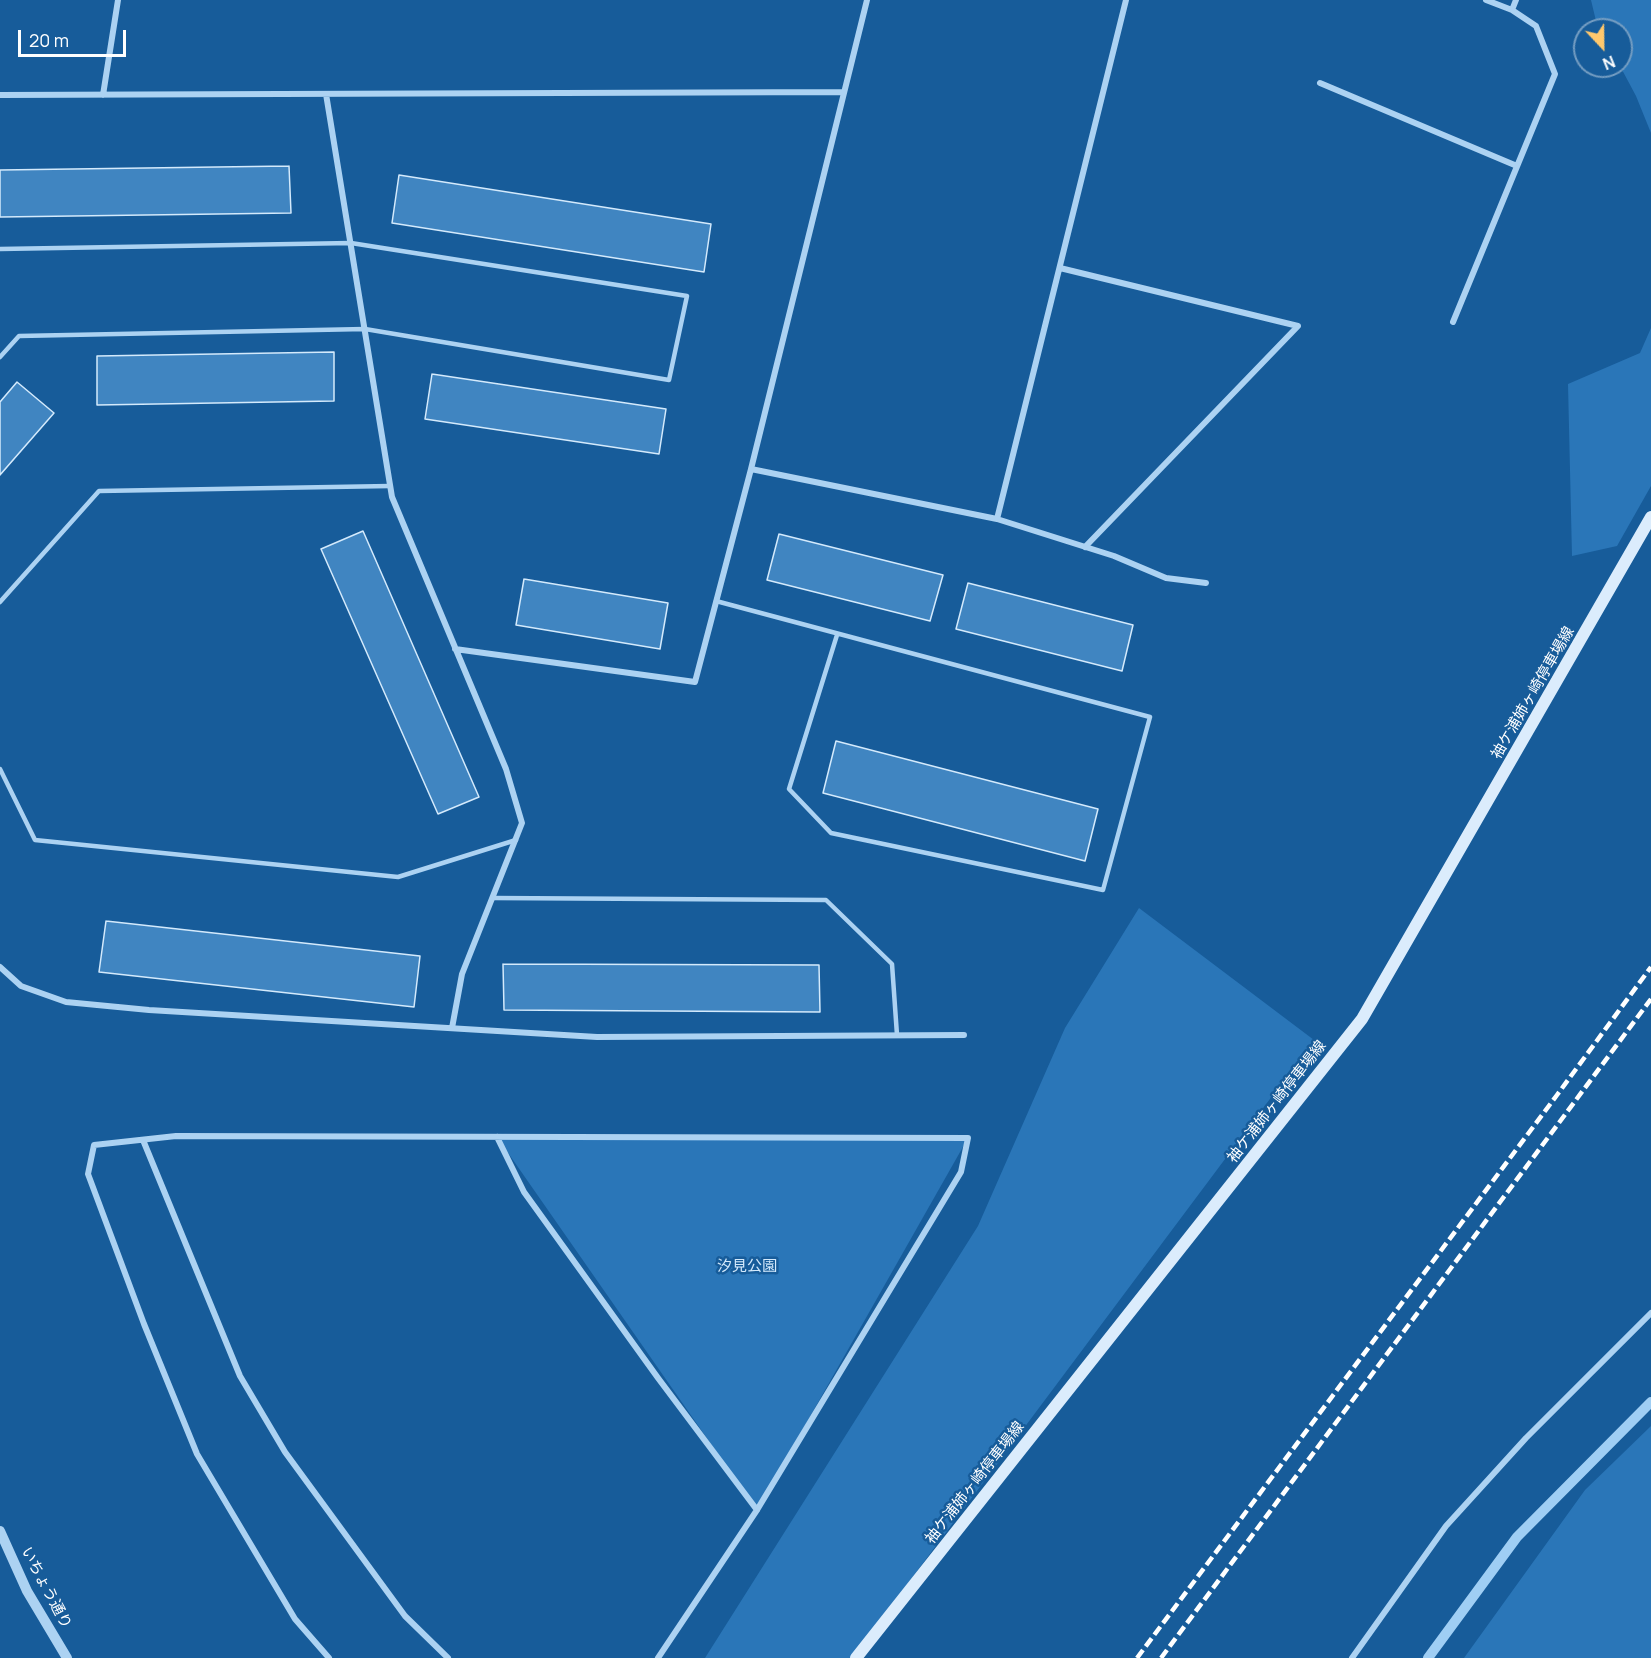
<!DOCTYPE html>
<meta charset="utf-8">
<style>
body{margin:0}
#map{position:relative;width:1651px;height:1658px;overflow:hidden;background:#175c9a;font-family:Manrope,sans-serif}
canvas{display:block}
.north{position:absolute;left:1573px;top:18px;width:60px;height:60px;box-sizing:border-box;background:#175c9a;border:2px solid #749dc2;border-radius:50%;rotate:158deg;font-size:16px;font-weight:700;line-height:24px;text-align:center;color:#fff}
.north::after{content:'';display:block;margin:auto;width:21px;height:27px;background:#ffc86d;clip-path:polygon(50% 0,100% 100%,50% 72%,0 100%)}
.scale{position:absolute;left:18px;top:30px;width:108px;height:27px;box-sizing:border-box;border:3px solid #fff;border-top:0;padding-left:8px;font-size:18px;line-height:21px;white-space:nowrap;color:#fff;-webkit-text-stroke:4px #175c9a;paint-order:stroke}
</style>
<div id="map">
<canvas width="1651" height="1658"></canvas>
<div class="north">N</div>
<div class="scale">20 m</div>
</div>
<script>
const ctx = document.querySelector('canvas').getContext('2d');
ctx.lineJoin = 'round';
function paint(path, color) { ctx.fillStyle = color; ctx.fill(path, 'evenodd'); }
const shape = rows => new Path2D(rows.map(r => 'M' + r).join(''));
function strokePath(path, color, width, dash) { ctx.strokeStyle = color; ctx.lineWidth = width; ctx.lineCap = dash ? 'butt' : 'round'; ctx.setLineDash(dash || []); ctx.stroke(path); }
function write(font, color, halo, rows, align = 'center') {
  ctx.font = font + ' Manrope,"Noto Sans JP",sans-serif'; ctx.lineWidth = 5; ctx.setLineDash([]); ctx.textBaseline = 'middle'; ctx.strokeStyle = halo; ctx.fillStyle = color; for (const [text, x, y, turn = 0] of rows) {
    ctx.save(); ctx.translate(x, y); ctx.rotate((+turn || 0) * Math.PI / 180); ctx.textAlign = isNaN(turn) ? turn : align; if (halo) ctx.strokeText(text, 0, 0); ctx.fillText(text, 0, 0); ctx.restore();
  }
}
paint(shape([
 [1591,0,1651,0,1651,133,1636,96,1620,66,1621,30,1600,30,1596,21],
 [1651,328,1651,486,1617,546,1572,556,1568,384,1640,353],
 [1139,908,1314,1040,852,1658,705,1658,978,1226,1065,1028],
 [497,1137,968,1138,757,1510],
 [1651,1426,1651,1658,1464,1658,1585,1490]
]), '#2a76b8');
strokePath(shape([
 [1428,1658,1517,1537,1651,1402]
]), '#9fcef4', 10);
const building = shape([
 [289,166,291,213,0,217,0,170,289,166],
 [399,175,711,224,704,272,392,223,399,175],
 [334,352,334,401,97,405,97,356,334,352],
 [432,374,666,409,659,454,425,419,432,374],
 [17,382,54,413,0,475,0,402,17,382],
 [363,531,479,797,438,814,321,549,363,531],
 [779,534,943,575,930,621,767,580,779,534],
 [524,579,668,603,660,649,516,625,524,579],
 [968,583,1133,625,1122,671,956,629,968,583],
 [836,741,1098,809,1085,861,823,793,836,741],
 [106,921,420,956,414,1007,99,972,106,921],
 [503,964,819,965,820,1012,504,1010,503,964]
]);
paint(building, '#4085c1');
strokePath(building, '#d4eafc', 1.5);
strokePath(shape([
 [0,249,351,243,687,296,669,380,365,329,19,336,0,357],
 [716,601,1150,717,1103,890,831,833,789,789,837,635],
 [0,602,99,491,390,486],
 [0,769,35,840,398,877,516,840],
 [492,898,826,900,892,964,897,1035]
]), '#acd2f2', 4.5);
strokePath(shape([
 [867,0,751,469,997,519,1114,556,1166,578,1206,583],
 [1512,10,1516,0],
 [1320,83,1517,166],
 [326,94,392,497,506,769,522,823,462,974,452,1028],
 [0,95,843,92],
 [103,95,118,0],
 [1060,268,1298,326,1085,547],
 [1453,322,1555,74,1536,26,1512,10,1486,0],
 [997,519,1126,0],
 [455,649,695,682,751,469],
 [0,967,21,986,66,1002,149,1010,597,1037,964,1035],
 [497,1137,524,1192,658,1378,757,1510],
 [143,1140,240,1376,285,1452,405,1616,448,1658],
 [329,1658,295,1619,197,1454,144,1324,88,1174,94,1145,176,1136,968,1138,961,1172,757,1510,658,1658],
 [1352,1658,1446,1526,1526,1438,1651,1313]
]), '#acd2f2', 6);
strokePath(shape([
 [0,1531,27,1591,67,1658]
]), '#acd2f2', 10);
strokePath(shape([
 [856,1658,1362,1019,1651,517]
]), '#dbecfc', 12);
strokePath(shape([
 [1137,1658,1557,1095,1651,967],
 [1161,1658,1651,999]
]), '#fff', 4.5, [10, 4.5]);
write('15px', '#fff', '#175c9a', [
 ["袖ケ浦姉ヶ崎停車場線",1533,693,-60],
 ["袖ケ浦姉ヶ崎停車場線",1277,1102,-52],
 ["袖ケ浦姉ヶ崎停車場線",975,1483,-52],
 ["いちょう通り",46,1588,62]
]);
write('15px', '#d4eafc', '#175c9a', [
 ["汐見公園",747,1267]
]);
</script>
